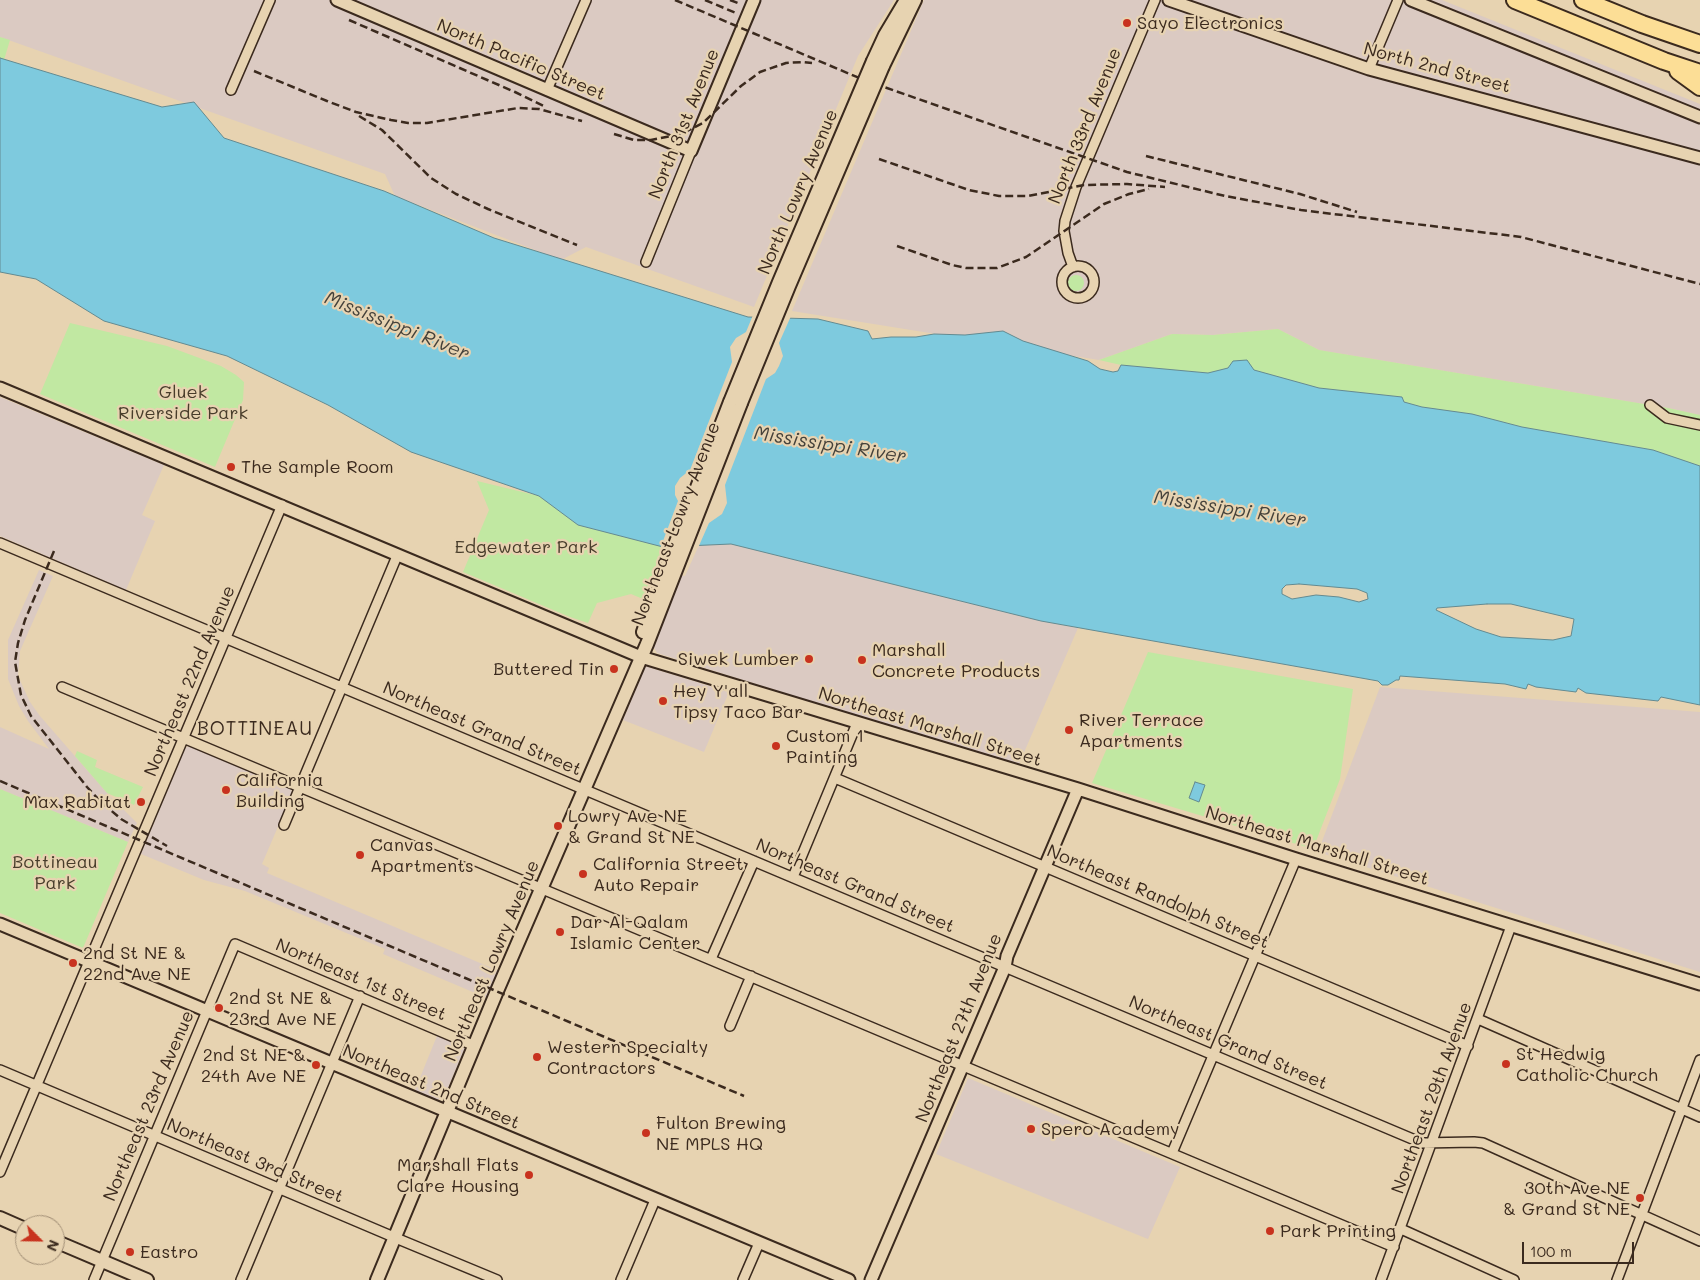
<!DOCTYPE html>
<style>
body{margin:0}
#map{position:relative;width:1700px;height:1280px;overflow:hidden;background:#e7d3b1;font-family:Mali,sans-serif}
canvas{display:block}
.north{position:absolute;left:15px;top:1215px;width:50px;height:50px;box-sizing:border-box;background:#e7d3b1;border:1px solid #a28f76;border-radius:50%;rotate:113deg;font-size:14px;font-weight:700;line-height:20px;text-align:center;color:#3b2a1e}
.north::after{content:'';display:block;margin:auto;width:18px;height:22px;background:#c8321e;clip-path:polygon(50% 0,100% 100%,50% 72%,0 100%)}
.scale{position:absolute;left:1522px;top:1242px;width:112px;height:22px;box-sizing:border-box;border:2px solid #3b2a1e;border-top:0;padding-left:6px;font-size:15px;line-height:18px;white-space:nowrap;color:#3b2a1e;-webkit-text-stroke:4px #e7d3b1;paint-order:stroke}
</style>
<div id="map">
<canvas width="1700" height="1280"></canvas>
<div class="north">N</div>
<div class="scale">100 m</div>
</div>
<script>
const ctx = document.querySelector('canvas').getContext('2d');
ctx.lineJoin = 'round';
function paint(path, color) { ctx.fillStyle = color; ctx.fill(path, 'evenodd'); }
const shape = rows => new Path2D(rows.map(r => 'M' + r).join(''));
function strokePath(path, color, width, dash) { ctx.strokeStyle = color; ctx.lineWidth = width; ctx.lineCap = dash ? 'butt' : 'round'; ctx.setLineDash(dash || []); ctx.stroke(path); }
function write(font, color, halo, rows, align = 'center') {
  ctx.font = font + ' Mali,sans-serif'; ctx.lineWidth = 4.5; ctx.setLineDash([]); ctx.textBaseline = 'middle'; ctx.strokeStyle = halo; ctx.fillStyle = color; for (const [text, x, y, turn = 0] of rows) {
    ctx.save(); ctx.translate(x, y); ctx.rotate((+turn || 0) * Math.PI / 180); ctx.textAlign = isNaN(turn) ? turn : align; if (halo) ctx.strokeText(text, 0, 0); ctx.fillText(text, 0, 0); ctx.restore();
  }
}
paint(shape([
 [0,0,894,0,858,56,754,307,586,247,561,260,395,196,385,174,0,37],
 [924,0,1442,0,1700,104,1700,415,1668,408,1319,350,1278,329,1213,335,1172,334,1099,360,792,311],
 [0,397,164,465,142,515,155,521,126,590,0,536],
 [731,544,1041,621,1078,628,1019,764,816,703,657,653,653,646,679,575,685,576,699,545],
 [39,570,53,576,20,651,18,676,30,702,40,716,107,793,137,823,128,842,0,789,0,727,49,749,28,721,19,706,8,679,8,640],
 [645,666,729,692,704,752,623,720],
 [1380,687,1700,712,1700,972,1318,852],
 [191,745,291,788,292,794,262,864,269,868,267,873,499,971,487,998,383,954,385,949,245,891,204,880,141,854,185,748],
 [439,1031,467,1043,444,1097,437,1100,415,1090],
 [968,1078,1180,1167,1148,1239,936,1154]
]), '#dbcac2');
paint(shape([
 [0,37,10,40,4,60,0,58],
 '1068 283a8 8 0 1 1 16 0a8 8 0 1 1-16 0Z',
 [70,323,167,346,221,366,236,375,244,382,243,400,215,467,40,394],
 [1278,329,1319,350,1668,408,1700,415,1700,466,1653,450,1522,427,1472,414,1422,407,1404,402,1402,397,1319,388,1253,370,1228,368,1208,373,1121,365,1099,360,1172,334,1213,335],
 [477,481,539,496,578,525,663,547,643,599,631,594,597,603,588,623,570,617,463,572,489,510],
 [1148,652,1353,689,1340,779,1313,849,1092,783],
 [77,751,97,760,95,767,143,787,134,805,107,793,75,756],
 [0,789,128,842,83,948,0,913]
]), '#c1e8a2');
const water = shape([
 [0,58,162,107,194,102,224,138,384,191,494,238,748,317,818,319,868,331,872,339,891,337,916,337,934,334,965,335,1003,331,1023,341,1088,361,1100,369,1113,372,1118,371,1121,365,1208,373,1228,368,1233,361,1247,360,1254,370,1319,388,1402,397,1404,402,1422,407,1472,414,1522,427,1653,450,1700,466,1700,705,1661,697,1658,701,1586,693,1578,688,1576,692,1536,687,1528,684,1526,689,1505,684,1400,676,1399,680,1396,680,1388,685,1382,685,1378,681,1041,621,731,544,663,547,578,525,539,496,411,452,328,405,227,356,104,321,36,279,0,272,0,58],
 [1299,584,1357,589,1367,593,1368,599,1359,602,1339,597,1316,595,1292,599,1282,594,1282,589,1286,585,1299,584],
 [1487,604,1511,604,1574,619,1571,636,1553,640,1501,637,1476,629,1436,610,1437,608,1487,604],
 [1195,782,1205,785,1199,802,1189,798,1195,782]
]);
paint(water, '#7ecade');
strokePath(water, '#638a91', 1);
paint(shape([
 [753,315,791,316,779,343,783,356,779,366,775,373,766,379,725,485,727,503,722,514,709,523,698,548,660,549,678,501,675,495,675,486,680,478,690,470,732,362,730,347,736,338,746,332]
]), '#e7d3b1');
const minor = shape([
 [1369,69,1398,0],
 [231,90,270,0],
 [547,90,586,0],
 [646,262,691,151],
 '1062 282a16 16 0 1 1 32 0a16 16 0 1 1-32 0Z',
 [1073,267,1068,253,1064,231,1065,221,1076,187,1155,0],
 [1650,405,1667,418,1700,425],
 [0,543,1422,1143,1474,1142,1483,1143,1700,1241],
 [62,687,1394,1247],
 [835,778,1468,1046],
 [284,825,397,556],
 [793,877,857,723],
 [711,959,754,861],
 [1478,1019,1700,1117],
 [730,1026,751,976],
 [0,1070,403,1241,497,1280],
 [1172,1153,1296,859],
 [0,1172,282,505],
 [1401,1229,1514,1280],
 [94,1280,235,944,475,1046],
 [241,1280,360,996],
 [621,1280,655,1200],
 [743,1280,759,1243],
 [1381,1280,1511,926],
 [1617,1280,1700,1060]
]);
const tertiary = shape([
 [337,0,691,151,754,0],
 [1169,0,1369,69,1700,158],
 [1411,0,1700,117],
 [0,388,641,657,1078,789,1296,859,1700,984],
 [0,924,849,1280],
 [871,1280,1005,967,1007,956,1078,789]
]);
const secondary = shape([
 [873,61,885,35,906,0],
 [883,66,915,0],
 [643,632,666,568,730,402],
 [0,1218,25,1229],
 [55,1241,147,1280],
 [377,1280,497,991,647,644,741,403]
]);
const motorway = shape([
 [1515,0,1664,61,1700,73],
 [1583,0,1642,24,1700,44],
 [1678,71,1700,87]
]);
strokePath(minor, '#3b2a1e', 12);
strokePath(tertiary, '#3b2a1e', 15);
strokePath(secondary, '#3b2a1e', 16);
strokePath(motorway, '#3b2a1e', 20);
strokePath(minor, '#e7d3b1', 9);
strokePath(tertiary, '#e7d3b1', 11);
strokePath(secondary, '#e7d3b1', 12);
strokePath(motorway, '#fcde96', 16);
strokePath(shape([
 [675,0,864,80,1127,172,1225,196,1301,210,1521,237,1700,284],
 [705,0,736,13],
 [730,0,738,3],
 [349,20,515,92,544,106],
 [254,71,327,101,356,112,391,120,408,123,427,123,518,108,539,109,582,121],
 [359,116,382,130,431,178,456,194,488,209,577,245],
 [614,134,634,140,651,140,681,134,703,123,741,86,760,72,786,63,803,62,812,63],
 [1146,156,1300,194,1357,212],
 [879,159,969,190,999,196,1028,196,1084,185,1127,184,1165,187],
 [897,246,952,265,966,268,997,268,1026,257,1104,204,1129,194,1149,189],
 [54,551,25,620,18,643,15,662,21,695,31,716,87,787,100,801,121,819,167,846],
 [0,781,744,1096]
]), '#3b2a1e', 2.5, [8, 4]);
const secondaryBridge = shape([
 [730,402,779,282,873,61],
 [741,403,789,286,883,66]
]);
strokePath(secondaryBridge, '#3b2a1e', 16, []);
strokePath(secondaryBridge, '#e7d3b1', 12);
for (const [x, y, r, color] of [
 [1127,23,5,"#c8321e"],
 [231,467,5,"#c8321e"],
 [809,659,5,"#c8321e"],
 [862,660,5,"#c8321e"],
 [614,669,5,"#c8321e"],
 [663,701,5,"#c8321e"],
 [1069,730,5,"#c8321e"],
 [776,746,5,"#c8321e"],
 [226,790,5,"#c8321e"],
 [141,802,5,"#c8321e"],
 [558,826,5,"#c8321e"],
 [360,855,5,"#c8321e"],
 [583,874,5,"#c8321e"],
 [560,932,5,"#c8321e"],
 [73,963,5,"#c8321e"],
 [219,1008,5,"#c8321e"],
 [537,1057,5,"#c8321e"],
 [1506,1064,5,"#c8321e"],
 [316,1065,5,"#c8321e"],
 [1031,1129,5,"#c8321e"],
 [646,1133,5,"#c8321e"],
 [529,1175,5,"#c8321e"],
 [1640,1198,5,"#c8321e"],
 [1270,1231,5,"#c8321e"],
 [130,1252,5,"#c8321e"]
]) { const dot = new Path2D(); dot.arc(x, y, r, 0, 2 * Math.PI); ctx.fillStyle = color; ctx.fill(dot); strokePath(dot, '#e7d3b1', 2); }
write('18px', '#3b2a1e', '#e7d3b1', [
 ["Sayo Electronics",1137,23],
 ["The Sample Room",241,467],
 ["Marshall",872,650],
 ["Concrete Products",872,671],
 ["Siwek Lumber",799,659,"right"],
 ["Buttered Tin",604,669,"right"],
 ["Hey Y'all",673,691],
 ["Tipsy Taco Bar",673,712],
 ["River Terrace",1079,720],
 ["Apartments",1079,741],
 ["Custom 1",786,736],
 ["Painting",786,757],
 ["California",236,780],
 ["Building",236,801],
 ["Max Rabitat",131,802,"right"],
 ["Lowry Ave NE",568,816],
 ["& Grand St NE",568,837],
 ["Canvas",370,845],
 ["Apartments",370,866],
 ["California Street",593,864],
 ["Auto Repair",593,885],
 ["Dar Al-Qalam",570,922],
 ["Islamic Center",570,943],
 ["2nd St NE &",83,953],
 ["22nd Ave NE",83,974],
 ["2nd St NE &",229,998],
 ["23rd Ave NE",229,1019],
 ["Western Specialty",547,1047],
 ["Contractors",547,1068],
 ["St Hedwig",1516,1054],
 ["Catholic Church",1516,1075],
 ["2nd St NE &",306,1055,"right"],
 ["24th Ave NE",306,1076,"right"],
 ["Fulton Brewing",656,1123],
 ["NE MPLS HQ",656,1144],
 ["Spero Academy",1041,1129],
 ["Marshall Flats",519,1165,"right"],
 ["Clare Housing",519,1186,"right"],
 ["30th Ave NE",1630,1188,"right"],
 ["& Grand St NE",1630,1209,"right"],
 ["Park Printing",1280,1231],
 ["Eastro",140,1252]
], 'left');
write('18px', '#3b2a1e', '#e7d3b1', [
 ["North Pacific Street",521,60,23],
 ["North 2nd Street",1437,68,15],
 ["North 31st Avenue",684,124,-68],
 ["North 33rd Avenue",1085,126,-68],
 ["North Lowry Avenue",798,192,-67],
 ["Northeast Lowry Avenue",676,524,-69],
 ["Northeast 22nd Avenue",190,681,-67],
 ["Northeast Marshall Street",930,727,17],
 ["Northeast Grand Street",482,729,23],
 ["Northeast Marshall Street",1317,846,17],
 ["Northeast Grand Street",855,886,23],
 ["Northeast Randolph Street",1158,897,23],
 ["Northeast Lowry Avenue",492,961,-67],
 ["Northeast 1st Street",361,980,23],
 ["Northeast 27th Avenue",959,1028,-68],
 ["Northeast Grand Street",1228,1043,23],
 ["Northeast 2nd Street",431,1087,23],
 ["Northeast 29th Avenue",1432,1098,-70],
 ["Northeast 23rd Avenue",149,1106,-67],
 ["Northeast 3rd Street",255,1161,23]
]);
write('18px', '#483d2b', '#e7d3b1', [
 ["Gluek",183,392],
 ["Riverside Park",183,413],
 ["Edgewater Park",526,547],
 ["Bottineau",55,862],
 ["Park",55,883]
]);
write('italic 19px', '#45423b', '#e7d3b1', [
 ["Mississippi River",397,326,22],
 ["Mississippi River",830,445,9],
 ["Mississippi River",1230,509,9]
]);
ctx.letterSpacing = '1px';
write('19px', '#3b2a1e', '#e7d3b1', [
 ["BOTTINEAU",255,729]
]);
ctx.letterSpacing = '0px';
</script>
